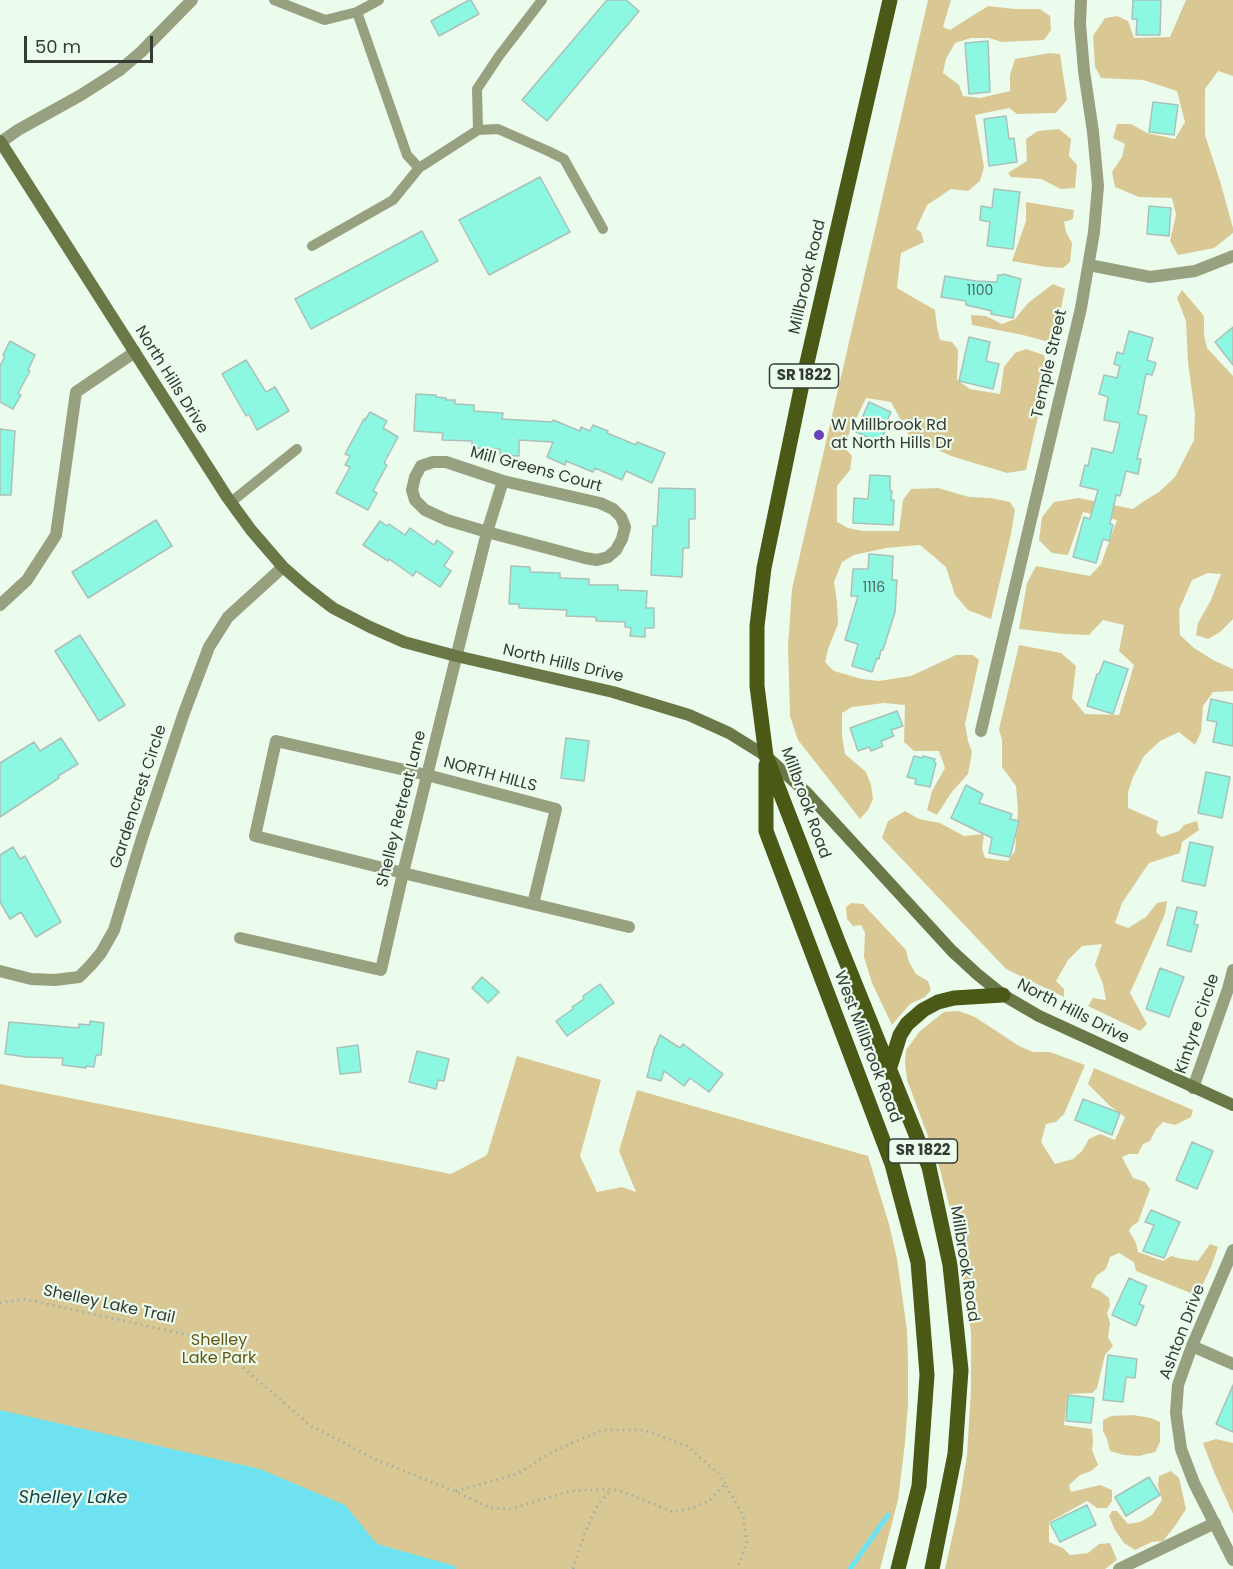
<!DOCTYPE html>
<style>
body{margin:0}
#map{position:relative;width:1233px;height:1569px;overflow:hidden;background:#ebfced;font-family:Poppins,sans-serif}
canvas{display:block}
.scale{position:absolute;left:24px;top:36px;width:129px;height:27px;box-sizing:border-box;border:3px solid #343b35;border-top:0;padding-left:8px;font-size:18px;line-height:21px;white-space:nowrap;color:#343b35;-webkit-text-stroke:4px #ebfced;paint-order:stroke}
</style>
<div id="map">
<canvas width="1233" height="1569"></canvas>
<div class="scale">50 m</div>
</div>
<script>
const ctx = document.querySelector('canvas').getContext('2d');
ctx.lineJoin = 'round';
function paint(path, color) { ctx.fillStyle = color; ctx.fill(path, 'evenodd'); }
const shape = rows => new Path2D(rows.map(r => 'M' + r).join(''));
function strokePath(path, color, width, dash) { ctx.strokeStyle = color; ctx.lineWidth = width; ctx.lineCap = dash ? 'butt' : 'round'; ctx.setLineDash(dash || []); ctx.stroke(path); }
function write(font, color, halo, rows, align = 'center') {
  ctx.font = font + ' Poppins,sans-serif'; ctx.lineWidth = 4.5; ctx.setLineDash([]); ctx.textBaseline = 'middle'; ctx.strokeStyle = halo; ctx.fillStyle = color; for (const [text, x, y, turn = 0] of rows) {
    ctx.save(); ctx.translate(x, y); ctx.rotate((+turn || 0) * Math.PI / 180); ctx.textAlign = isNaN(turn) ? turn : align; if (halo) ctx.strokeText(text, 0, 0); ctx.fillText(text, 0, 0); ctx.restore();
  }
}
paint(shape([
 [928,0,951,0,943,27,950,30,988,6,1015,9,1040,9,1050,16,1051,30,1044,40,1002,42,989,38,971,38,955,43,946,59,943,73,959,85,963,96,980,98,1010,91,1010,75,1015,59,1050,53,1060,54,1067,100,1056,113,1017,114,1009,108,975,115,984,167,980,181,968,191,951,189,927,205,916,229,921,232,924,242,901,253,897,288,935,310,937,327,940,340,952,342,958,350,957,380,970,389,1000,394,1004,367,1015,353,1026,349,1044,355,1048,372,1026,470,1007,473,951,456,910,437,891,402,866,398,843,446,852,456,850,470,837,486,837,522,848,528,863,531,899,531,903,500,911,489,938,488,969,497,991,498,1010,502,1015,510,1011,534,991,619,968,610,955,595,946,567,920,545,886,548,854,555,842,562,834,582,837,602,838,624,828,649,825,662,834,671,862,679,879,681,911,676,956,655,973,655,979,660,965,724,968,741,972,752,968,774,951,793,937,815,927,810,932,791,945,768,939,751,914,751,904,742,905,705,884,703,852,707,842,713,842,736,845,754,866,772,871,785,873,799,868,810,860,819,798,740,790,716,788,645,792,589],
 [1186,0,1233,0,1233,76,1218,71,1205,89,1205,135,1220,181,1233,228,1233,233,1214,248,1178,255,1170,241,1176,215,1172,198,1139,197,1115,187,1112,172,1122,157,1125,144,1113,138,1117,124,1131,124,1147,133,1175,139,1185,122,1177,91,1143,80,1101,78,1095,67,1093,36,1105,18,1117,16,1128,21,1134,38,1170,37],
 [1059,129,1071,139,1069,156,1077,165,1075,188,1061,189,1041,179,1011,177,1008,173,1027,161,1026,139,1038,131],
 [1026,202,1074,210,1073,219,1064,222,1066,232,1072,243,1070,262,1063,268,1046,267,1012,261,1026,221],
 [1053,284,1065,289,1059,318,1049,342,1023,335,972,325,971,315,986,316,1002,324,1015,319,1028,303],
 [1182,290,1204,316,1204,335,1207,348,1233,376,1233,619,1220,632,1208,639,1196,635,1198,623,1211,600,1221,574,1208,573,1192,580,1179,610,1180,635,1194,648,1213,660,1233,669,1233,691,1213,692,1203,706,1201,732,1195,745,1179,732,1160,741,1144,756,1133,777,1128,792,1128,808,1158,821,1156,832,1162,837,1179,831,1184,825,1197,821,1199,830,1182,842,1180,853,1149,863,1122,903,1115,923,1128,928,1146,917,1157,903,1167,901,1165,914,1130,993,1147,1024,1140,1031,1088,1006,1093,998,1106,1000,1103,984,1095,965,1102,944,1082,946,1068,960,1056,981,1064,989,1064,997,1006,969,882,838,888,821,905,811,919,819,940,823,964,836,984,834,982,849,985,858,1008,861,1015,851,1018,810,1016,786,1002,767,1002,740,999,729,1019,645,1061,653,1076,666,1072,698,1085,714,1119,715,1134,665,1119,651,1124,625,1103,620,1089,635,1064,634,1019,629,1027,583,1036,566,1090,576,1101,564,1117,520,1083,512,1068,555,1052,553,1039,540,1042,517,1054,502,1079,498,1133,509,1144,501,1159,492,1175,477,1194,440,1195,414,1188,362,1186,321,1177,298],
 [851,903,863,904,906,950,909,962,916,974,928,981,931,990,925,997,910,1004,892,1025,872,983,864,957,865,933,861,925,853,926,847,919,846,907],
 [959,1011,975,1017,1019,1046,1033,1052,1050,1052,1085,1065,1064,1114,1056,1122,1046,1124,1041,1142,1055,1164,1073,1159,1082,1151,1089,1139,1100,1134,1115,1140,1125,1117,1110,1106,1088,1084,1094,1068,1193,1110,1191,1117,1175,1125,1163,1122,1156,1129,1150,1141,1143,1144,1138,1154,1129,1154,1122,1157,1133,1178,1145,1182,1150,1189,1138,1222,1132,1226,1129,1231,1136,1243,1138,1252,1163,1261,1171,1256,1183,1259,1198,1261,1210,1244,1218,1247,1211,1267,1200,1290,1193,1294,1136,1271,1134,1262,1119,1253,1110,1257,1106,1269,1096,1276,1091,1287,1100,1291,1109,1298,1110,1306,1107,1313,1110,1323,1108,1337,1113,1346,1105,1355,1097,1388,1092,1393,1068,1394,1064,1425,1092,1429,1093,1442,1092,1450,1098,1465,1091,1471,1080,1475,1069,1485,1071,1492,1100,1485,1112,1490,1112,1501,1107,1508,1097,1508,1087,1501,1049,1522,1049,1542,1063,1548,1070,1555,1088,1553,1099,1544,1110,1543,1117,1560,1105,1569,945,1569,958,1511,967,1455,971,1389,971,1332,955,1228,939,1166,907,1080,905,1062,906,1050,920,1031,944,1012],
 [517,1056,601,1080,580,1156,597,1192,622,1187,636,1192,619,1151,637,1090,868,1156,889,1224,897,1259,907,1330,908,1362,908,1404,905,1443,898,1500,880,1569,0,1569,0,1084,451,1174,487,1155],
 [1133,1415,1151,1418,1160,1422,1160,1442,1155,1452,1139,1456,1124,1455,1110,1451,1107,1439,1103,1431,1103,1420,1111,1416],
 [1216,1439,1233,1443,1233,1514,1214,1472,1203,1443],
 [1171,1471,1179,1478,1186,1509,1175,1526,1163,1541,1152,1542,1135,1550,1124,1543,1115,1530,1109,1516,1112,1511,1117,1511,1128,1524,1140,1522,1152,1515,1162,1500,1158,1485,1159,1476]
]), '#dac894');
paint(shape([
 [0,1410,260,1469,345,1505,377,1544,455,1566,455,1569,0,1569]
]), '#6fe2f2');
strokePath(shape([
 [850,1569,888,1515]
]), '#6fe2f2', 5);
const building = shape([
 [469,0,471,0,479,14,439,36,431,21,469,0],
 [607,0,626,0,639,11,547,121,522,100,607,0],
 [1133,0,1161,0,1160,35,1136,35,1137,19,1132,19,1133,0],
 [988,41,990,92,969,94,965,43,988,41],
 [1153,102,1178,105,1174,135,1149,132,1153,102],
 [1006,116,1009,139,1014,138,1017,162,989,166,984,119,1006,116],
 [540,177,570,232,489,275,459,220,540,177],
 [994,189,1020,192,1013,249,987,246,990,222,980,220,981,206,992,208,994,189],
 [1149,206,1171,208,1169,236,1147,234,1149,206],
 [422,231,438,261,311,329,295,299,422,231],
 [1003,274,1021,279,1013,318,991,314,992,311,966,305,966,301,941,297,945,276,976,281,997,282,998,275,1003,275,1003,274],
 [1233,327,1233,365,1215,342,1233,327],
 [1129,331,1153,338,1147,360,1156,363,1152,375,1146,374,1138,414,1147,416,1137,459,1141,459,1138,474,1126,471,1120,496,1116,495,1110,524,1113,525,1109,541,1103,539,1096,563,1073,557,1084,517,1090,519,1098,490,1080,486,1085,465,1088,466,1092,448,1113,453,1120,423,1104,420,1108,397,1099,394,1104,375,1117,378,1120,366,1114,364,1117,352,1123,354,1129,331],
 [969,337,990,342,986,361,999,364,993,389,959,381,969,337],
 [10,341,35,355,28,370,30,371,18,393,21,395,13,409,0,402,0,366,5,356,3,355,10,341],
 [246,360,266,392,275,387,289,411,257,430,249,414,246,416,222,374,246,360],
 [416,394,436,395,436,397,446,398,446,400,455,400,455,404,474,405,474,411,503,413,502,419,552,422,553,420,580,431,581,427,590,431,593,425,608,431,607,433,636,445,637,442,665,453,652,483,626,471,622,480,595,468,593,472,566,461,565,465,547,457,553,442,519,440,519,456,500,455,500,449,472,448,472,441,442,440,443,433,414,431,416,394],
 [869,402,891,412,884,427,886,429,880,443,856,432,869,402],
 [370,412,387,421,383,428,398,437,384,463,387,465,373,491,377,493,368,510,336,493,350,467,345,465,350,456,345,454,364,419,365,420,370,412],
 [0,429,15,431,11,495,0,495,0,429],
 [870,475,890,476,890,491,892,491,891,500,894,500,893,525,853,523,854,498,868,499,870,475],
 [659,488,695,489,695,519,689,519,689,548,683,548,682,577,651,575,653,526,657,526,659,488],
 [156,520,172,546,88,598,72,572,156,520],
 [380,521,387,526,389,524,405,535,410,528,434,545,437,540,453,552,444,566,451,571,440,587,416,571,413,576,389,559,388,561,363,545,380,521],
 [869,554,893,556,892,580,897,580,895,612,883,650,881,650,879,659,877,658,872,672,852,666,858,644,845,640,858,596,851,596,853,569,868,569,869,554],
 [511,566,530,567,530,572,560,573,560,578,589,579,589,585,618,585,618,590,647,591,646,608,654,608,654,628,645,628,645,637,630,636,631,628,625,627,625,622,596,621,596,617,566,616,567,610,519,608,519,604,509,604,511,566],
 [80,635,125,705,99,721,55,651,80,635],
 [1104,661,1128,669,1113,714,1087,706,1097,674,1099,674,1104,661],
 [1211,699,1233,704,1233,746,1213,742,1217,722,1207,720,1211,699],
 [897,711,903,726,891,730,894,736,881,741,883,746,871,751,869,747,858,751,850,728,897,711],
 [61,738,78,764,58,776,59,778,0,817,0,763,34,742,40,751,61,738],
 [566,738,589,741,584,781,561,778,566,738],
 [914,756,922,758,923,756,935,759,934,762,936,763,930,787,915,784,916,779,907,777,914,756],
 [1206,772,1230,777,1222,818,1198,813,1206,772],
 [966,785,983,794,979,803,1012,814,1010,819,1019,821,1010,857,989,853,992,838,951,818,966,785],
 [1190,842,1213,847,1205,886,1182,881,1190,842],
 [13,847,20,859,25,856,61,922,36,937,21,912,10,919,0,902,0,855,13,847],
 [1177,907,1197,912,1194,924,1198,925,1191,952,1167,945,1177,907],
 [1160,968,1184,977,1169,1017,1146,1009,1160,968],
 [482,977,499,992,488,1003,472,988,482,977],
 [600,984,614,1003,567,1036,556,1021,573,1009,572,1007,584,999,583,996,600,984],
 [90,1021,104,1023,101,1055,96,1055,94,1067,86,1066,86,1068,62,1065,63,1058,26,1057,5,1054,9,1022,79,1028,79,1024,90,1025,90,1021],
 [660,1035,680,1048,683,1044,723,1074,709,1092,690,1078,684,1086,664,1071,661,1081,647,1077,655,1046,656,1046,660,1035],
 [358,1045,361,1072,340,1074,337,1048,358,1045],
 [417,1051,449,1059,444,1081,438,1080,436,1089,409,1082,417,1051],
 [1083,1099,1120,1113,1112,1135,1075,1120,1083,1099],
 [1192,1142,1213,1151,1197,1189,1176,1180,1192,1142],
 [1151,1210,1180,1222,1164,1258,1143,1251,1154,1225,1145,1222,1151,1210],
 [1129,1278,1147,1286,1139,1304,1144,1306,1136,1326,1112,1315,1129,1278],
 [1108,1355,1137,1359,1135,1378,1126,1377,1123,1402,1103,1400,1108,1355],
 [1233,1385,1233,1432,1216,1424,1233,1385],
 [1068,1395,1094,1398,1091,1423,1066,1421,1068,1395],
 [1149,1477,1160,1495,1126,1516,1115,1497,1149,1477],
 [1087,1505,1096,1525,1060,1542,1050,1523,1087,1505]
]);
paint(building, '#8cf8e1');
strokePath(building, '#a9c1ba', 1.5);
strokePath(shape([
 [0,1303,25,1299,211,1340,311,1426,377,1460,454,1491,491,1508,510,1509,571,1491,610,1489,621,1491,673,1512,692,1508,709,1501,725,1484,743,1515,747,1543,737,1569],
 [456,1491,517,1474,554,1451,603,1430,644,1430,687,1446,720,1475,725,1484],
 [573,1569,584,1535,596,1508,610,1490]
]), '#a2afa3', 3, [1.5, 4.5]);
strokePath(shape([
 [274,0,325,20,357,12,379,0],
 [357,12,407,155,419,168,478,130,477,89,499,56,542,0],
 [478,130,498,129,548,151,564,159,603,229],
 [312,246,393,200,419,168],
 [231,502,297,449]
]), '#97a07f', 10);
strokePath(shape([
 [1,142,18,130,81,95,120,70,141,52,192,0],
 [1089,265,1150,277,1195,271,1233,256],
 [0,605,27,580,56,535,76,392,135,352],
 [981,731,1081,308,1094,232,1098,186,1093,132,1084,71,1080,24,1081,0],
 [533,904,556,809,427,775,276,741,255,836,403,873,629,927],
 [240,938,381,970,403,873,487,532,447,520,425,510,415,500,412,490,415,477,421,466,433,462,446,462,503,481,600,503,613,509,621,517,625,527,622,539,616,550,608,557,597,560,585,558,487,532,503,481],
 [0,971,31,979,55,980,79,977,90,966,101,953,114,930,142,838,184,713,209,647,228,617,283,567],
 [1193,1088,1228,989,1233,970],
 [1233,1250,1192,1346,1178,1385,1176,1413,1181,1449,1194,1483,1233,1560],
 [1192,1346,1233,1364],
 [1119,1569,1215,1523]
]), '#97a07f', 12);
strokePath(shape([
 [0,141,227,497,251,530,283,567,307,588,333,608,370,627,404,642,456,656,613,692,689,715,729,733,766,756,808,794,952,951,977,974,1003,995,1039,1016,1233,1105]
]), '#6a7746', 12);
strokePath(shape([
 [890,0,801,389,764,568,757,626,757,686,766,756,839,944,929,1167,950,1265,961,1370,955,1454,932,1569],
 [766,765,766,831,892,1164,918,1262,927,1375,919,1486,898,1569],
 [889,1070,900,1035,907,1024,923,1010,938,1002,954,998,1003,995]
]), '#4b5917', 15);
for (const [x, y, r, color] of [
 [819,435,6,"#6840b8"]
]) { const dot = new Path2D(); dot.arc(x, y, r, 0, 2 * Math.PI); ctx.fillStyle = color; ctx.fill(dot); strokePath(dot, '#ebfced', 2); }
write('14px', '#4a6a60', null, [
 ["1100",980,291],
 ["1116",874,588]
]);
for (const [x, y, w] of [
 [804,376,69],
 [923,1151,69]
]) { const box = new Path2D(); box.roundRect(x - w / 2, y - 12, w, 24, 4.5); ctx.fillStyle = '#ebfced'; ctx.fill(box); strokePath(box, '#343b35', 1.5); }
write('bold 15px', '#343b35', null, [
 ["SR 1822",804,376],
 ["SR 1822",923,1151]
]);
write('16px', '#343b35', '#ebfced', [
 ["Millbrook Road",808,277,-77],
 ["Temple Street",1050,364,-77],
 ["North Hills Drive",171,380,58],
 ["Mill Greens Court",536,470,15],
 ["North Hills Drive",563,664,13],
 ["NORTH HILLS",490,775,15],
 ["Gardencrest Circle",139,797,-72],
 ["Millbrook Road",805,803,70],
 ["Shelley Retreat Lane",402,809,-76],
 ["North Hills Drive",1073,1012,27],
 ["Kintyre Circle",1198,1024,-71],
 ["West Millbrook Road",867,1047,69],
 ["Millbrook Road",964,1264,81],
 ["Shelley Lake Trail",109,1305,12],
 ["Ashton Drive",1183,1332,-69]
]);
write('16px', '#343b35', '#ebfced', [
 ["W Millbrook Rd",831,426],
 ["at North Hills Dr",831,444]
], 'left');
write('16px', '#675517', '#ebfced', [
 ["Shelley",219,1341],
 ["Lake Park",219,1359]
]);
write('italic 18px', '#11464d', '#ebfced', [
 ["Shelley Lake",73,1498]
]);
</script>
